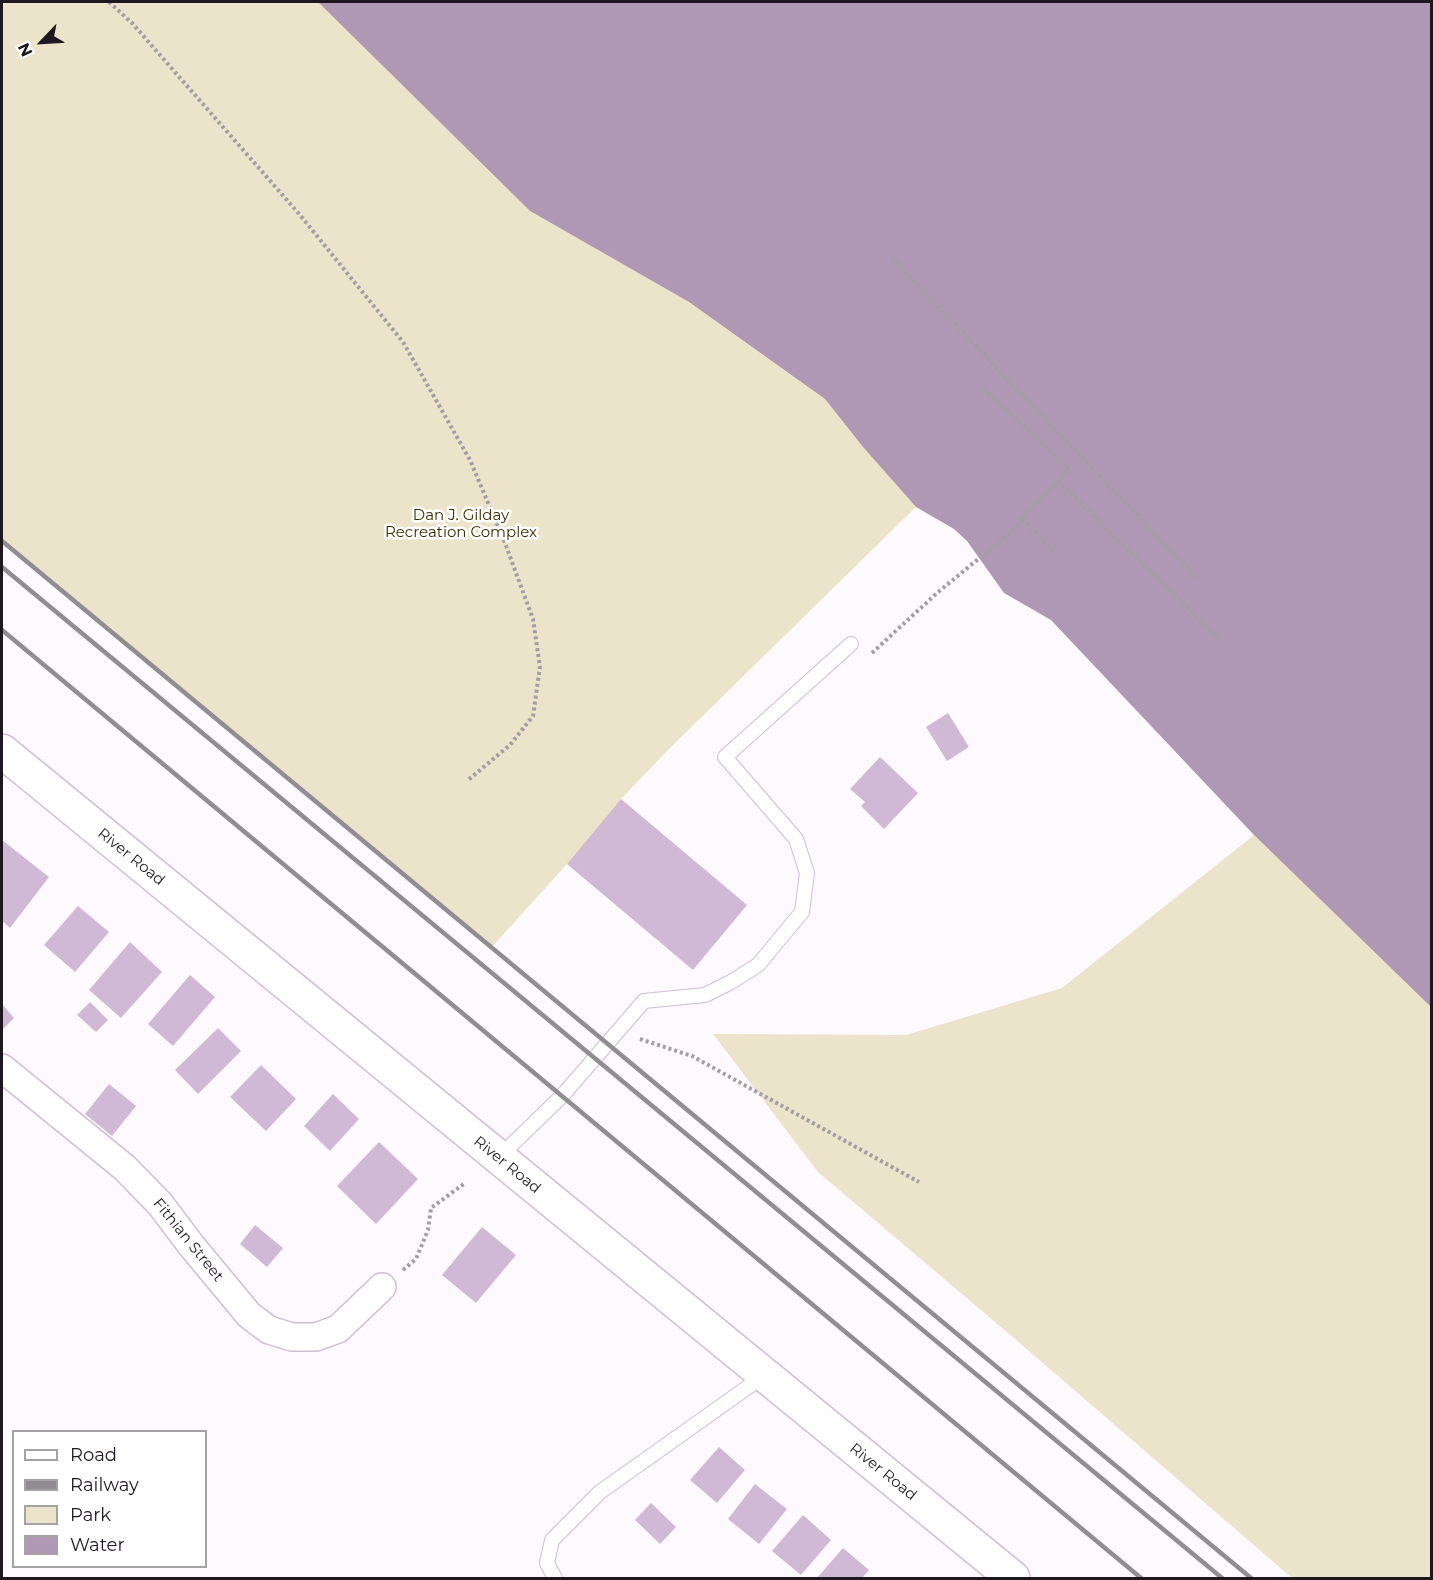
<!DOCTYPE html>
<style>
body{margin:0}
#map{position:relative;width:1433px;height:1580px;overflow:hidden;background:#fef9fe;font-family:Montserrat,sans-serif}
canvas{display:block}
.frame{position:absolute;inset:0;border:3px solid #1e1720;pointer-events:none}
.legend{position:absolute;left:12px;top:1430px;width:195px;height:138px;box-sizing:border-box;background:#fff;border:2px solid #a5a2a6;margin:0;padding:8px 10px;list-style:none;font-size:18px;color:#1e1720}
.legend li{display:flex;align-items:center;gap:12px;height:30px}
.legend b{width:30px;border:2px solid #a5a2a6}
.north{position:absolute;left:12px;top:12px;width:60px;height:60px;-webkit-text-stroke:4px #fff;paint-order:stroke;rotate:245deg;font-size:16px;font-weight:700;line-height:24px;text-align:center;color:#1e1720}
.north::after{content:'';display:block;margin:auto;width:21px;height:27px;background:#1e1720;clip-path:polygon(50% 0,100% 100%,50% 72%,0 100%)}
</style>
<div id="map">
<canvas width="1433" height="1580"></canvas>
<div class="frame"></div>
<ul class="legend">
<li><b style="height:8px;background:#fff"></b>Road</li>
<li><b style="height:8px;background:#928c93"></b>Railway</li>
<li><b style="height:16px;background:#ece3cb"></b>Park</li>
<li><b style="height:16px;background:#af98b4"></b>Water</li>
</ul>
<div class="north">N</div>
</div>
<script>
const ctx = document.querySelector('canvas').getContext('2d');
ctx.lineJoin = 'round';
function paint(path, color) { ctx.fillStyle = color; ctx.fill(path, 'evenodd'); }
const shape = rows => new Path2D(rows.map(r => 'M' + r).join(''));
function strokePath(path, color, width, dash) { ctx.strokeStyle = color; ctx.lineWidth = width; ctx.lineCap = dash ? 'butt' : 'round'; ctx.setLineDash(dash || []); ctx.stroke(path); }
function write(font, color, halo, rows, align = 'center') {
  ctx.font = font + ' Montserrat,sans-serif'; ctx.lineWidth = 5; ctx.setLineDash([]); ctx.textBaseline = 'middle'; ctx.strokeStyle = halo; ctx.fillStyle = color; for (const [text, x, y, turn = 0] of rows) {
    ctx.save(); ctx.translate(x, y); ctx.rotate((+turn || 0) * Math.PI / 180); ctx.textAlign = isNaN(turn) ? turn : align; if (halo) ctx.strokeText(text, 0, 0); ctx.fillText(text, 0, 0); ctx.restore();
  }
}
paint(shape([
 [2,2,318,2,530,211,689,302,825,399,863,447,916,507,672,746,621,799,567,864,492,947,2,541],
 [1254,835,1431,1007,1431,1578,1292,1578,1015,1339,818,1172,713,1034,906,1035,1062,988]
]), '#ece3cb');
paint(shape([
 [318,2,1431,2,1431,1007,1254,835,1051,620,1004,593,967,541,954,529,916,507,863,447,825,399,689,302,530,211]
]), '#af98b4');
paint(shape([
 [948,713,969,747,947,761,926,727],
 [880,757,918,793,884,829,861,806,865,802,850,789],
 [621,799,747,905,693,970,567,864],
 [2,840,49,877,10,928,2,921],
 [78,906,109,932,75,972,44,945],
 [130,942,162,972,121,1018,89,990],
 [190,975,215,997,173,1046,148,1024],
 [90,1002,108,1020,96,1032,77,1015],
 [2,1004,14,1018,2,1030],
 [218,1028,241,1051,198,1094,175,1070],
 [261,1065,296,1099,266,1131,230,1097],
 [109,1084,136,1106,112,1136,85,1114],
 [333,1094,359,1119,330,1151,304,1126],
 [379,1142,418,1179,376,1224,337,1186],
 [255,1225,283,1248,267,1267,240,1244],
 [482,1227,516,1255,476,1303,442,1275],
 [719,1447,745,1470,717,1503,690,1480],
 [755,1484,787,1509,759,1544,728,1519],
 [651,1503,676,1527,660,1544,635,1520],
 [803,1515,831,1540,801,1575,772,1551],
 [843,1548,869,1570,862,1578,817,1578]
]), '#d0b9d5');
const service = shape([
 [498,1158,562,1096,644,1001,705,995,731,982,758,965,802,912,807,873,796,839,725,757,851,644],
 [555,1578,547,1563,552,1540,600,1492,765,1375]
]);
const minor = shape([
 [2,1068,125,1168,160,1204,191,1245,249,1315,269,1330,292,1337,316,1337,338,1329,382,1287]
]);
const primary = shape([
 [2,751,1013,1578]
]);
strokePath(service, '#d0bcd4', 16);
strokePath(minor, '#d0bcd4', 30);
strokePath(primary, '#d0bcd4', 36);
strokePath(shape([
 [109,2,132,23,300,215,403,342,470,460,505,543,533,619,540,667,533,716,510,745,467,781],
 [892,258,1197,578],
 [1058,481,1219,638],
 [1022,519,1056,552],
 [872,653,937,593,1005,537,1069,469,984,389],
 [640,1039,692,1056,919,1182],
 [403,1270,416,1259,428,1230,431,1208,465,1183]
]), '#a39da4', 4, [3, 3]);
strokePath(service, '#fff', 14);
strokePath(minor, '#fff', 27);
strokePath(primary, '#fff', 33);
strokePath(shape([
 [2,541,1251,1578],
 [2,567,1222,1578],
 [2,630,1141,1578]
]), '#928c93', 4.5);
write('15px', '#392c00', '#fff', [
 ["Dan J. Gilday",461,516],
 ["Recreation Complex",461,533]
]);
write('15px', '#1e1720', '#fff', [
 ["River Road",131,857,39],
 ["River Road",507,1165,39],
 ["Fithian Street",188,1240,51],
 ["River Road",883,1472,39]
]);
</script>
